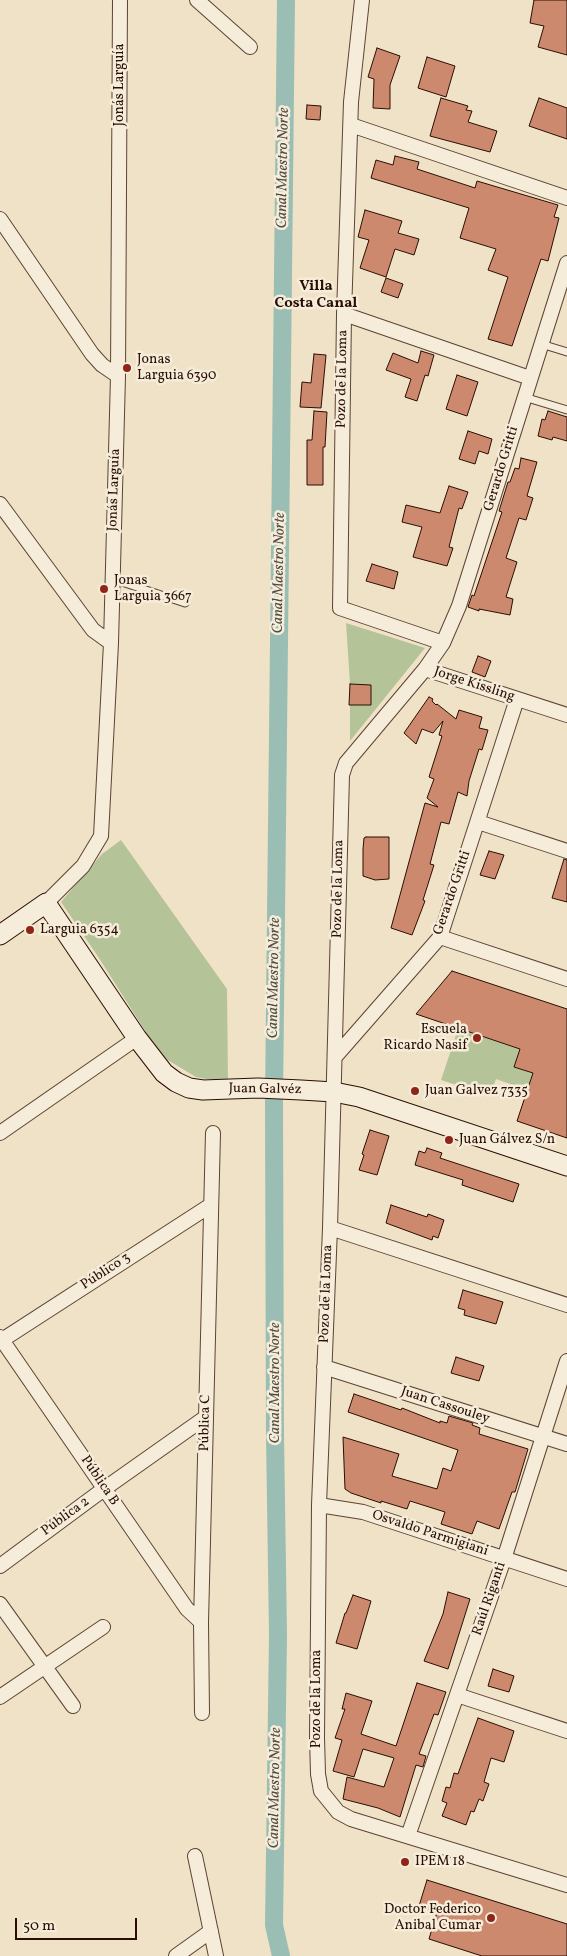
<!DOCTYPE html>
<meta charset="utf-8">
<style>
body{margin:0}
#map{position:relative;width:567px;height:1956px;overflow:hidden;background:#f0e2c6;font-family:Vollkorn,serif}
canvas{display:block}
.scale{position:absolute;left:15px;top:1918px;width:122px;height:22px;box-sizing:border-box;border:2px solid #2a0e03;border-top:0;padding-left:6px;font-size:15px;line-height:18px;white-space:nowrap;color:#2a0e03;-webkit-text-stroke:4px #f5ecda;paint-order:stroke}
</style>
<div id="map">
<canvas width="567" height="1956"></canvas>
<div class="scale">50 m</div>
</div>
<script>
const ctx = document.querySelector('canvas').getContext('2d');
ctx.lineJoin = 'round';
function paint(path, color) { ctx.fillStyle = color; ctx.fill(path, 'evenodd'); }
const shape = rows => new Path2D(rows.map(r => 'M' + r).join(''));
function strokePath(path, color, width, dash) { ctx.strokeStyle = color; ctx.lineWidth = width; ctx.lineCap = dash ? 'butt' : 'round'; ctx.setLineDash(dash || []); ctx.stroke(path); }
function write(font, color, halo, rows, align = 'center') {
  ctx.font = font + ' Vollkorn,serif'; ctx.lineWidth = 5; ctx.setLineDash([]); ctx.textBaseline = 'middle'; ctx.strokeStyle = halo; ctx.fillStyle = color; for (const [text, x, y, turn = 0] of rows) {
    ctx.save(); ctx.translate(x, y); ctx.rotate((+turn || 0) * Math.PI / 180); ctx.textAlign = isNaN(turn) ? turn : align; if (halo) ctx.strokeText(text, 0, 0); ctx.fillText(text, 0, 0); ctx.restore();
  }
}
paint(shape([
 [346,623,425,648,350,741,350,684],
 [121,840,227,989,228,1083,196,1077,161,1056,97,955,61,902,102,854],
 [458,1029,520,1049,514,1067,533,1073,527,1090,496,1079,490,1096,441,1080]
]), '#b5c498');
strokePath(shape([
 [281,1956,274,1925,278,1635,275,1435,274,1099,286,0]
]), '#9abeb3', 18);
const building = shape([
 [534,0,567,0,567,55,538,47,544,26,530,23,534,0],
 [377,48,400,56,390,85,390,109,373,108,374,79,368,77,377,48],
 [427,57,455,66,446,97,418,88,427,57],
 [441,98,468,106,466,110,472,111,468,122,497,131,490,152,430,136,441,98],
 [539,98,567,108,567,139,529,126,539,98],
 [307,105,321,106,320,120,306,119,307,105],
 [395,156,419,162,417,169,475,188,477,181,558,205,554,217,559,218,548,261,541,259,512,346,488,339,508,277,488,270,496,249,460,238,469,208,371,178,376,160,393,165,395,156],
 [365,210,402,221,398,233,419,239,414,255,395,249,386,277,360,268,369,240,358,237,365,210],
 [386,278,403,284,398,298,381,292,386,278],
 [421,351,434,355,428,376,425,375,417,401,405,397,411,379,386,370,393,353,418,363,421,351],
 [314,354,326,355,321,408,300,407,302,382,311,383,314,354],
 [457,375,478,382,467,416,446,409,457,375],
 [314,411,327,412,325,447,323,447,323,485,307,485,307,440,312,440,314,411],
 [548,411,567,417,567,441,553,437,552,440,538,436,542,419,545,420,548,411],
 [468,431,492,439,488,454,479,451,475,464,459,459,468,431],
 [521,458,537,462,527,496,533,498,526,520,519,518,506,558,517,562,506,597,513,599,510,615,479,609,479,611,468,607,472,595,474,596,502,512,499,511,508,482,510,482,515,468,519,469,521,458],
 [449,486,468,492,462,509,459,508,449,547,453,548,447,566,413,557,422,527,402,522,406,505,440,513,449,486],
 [372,564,398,572,394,589,366,581,372,564],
 [478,656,491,661,485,677,472,672,478,656],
 [350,684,371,685,371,705,349,705,350,684],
 [429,697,433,699,432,701,436,705,437,704,456,719,459,710,482,717,479,728,488,730,482,750,479,749,469,781,467,796,458,792,449,824,441,822,430,864,434,865,423,900,425,901,412,935,391,928,425,803,438,807,427,798,434,779,429,777,442,736,439,735,443,721,433,733,422,729,416,744,404,733,429,697],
 [366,837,389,837,389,879,375,880,363,876,363,849,364,838,366,837],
 [489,851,504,855,495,879,480,875,489,851],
 [564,859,567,860,567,902,552,898,564,859],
 [452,971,567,1009,567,1138,517,1121,533,1073,514,1067,520,1049,416,1014,452,971],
 [370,1130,389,1136,377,1175,359,1170,364,1155,362,1154,370,1130],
 [427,1148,442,1153,440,1158,519,1184,513,1202,462,1185,463,1180,415,1165,419,1151,425,1153,427,1148],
 [391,1205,427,1217,428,1214,444,1220,438,1238,433,1236,432,1240,386,1223,391,1205],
 [463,1290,503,1302,496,1324,464,1315,465,1310,458,1308,463,1290],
 [456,1357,484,1366,479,1381,451,1373,456,1357],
 [354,1394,401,1410,402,1408,440,1423,440,1421,447,1423,449,1416,473,1423,472,1425,480,1428,479,1434,528,1449,515,1492,512,1492,499,1529,477,1521,472,1534,441,1524,445,1512,410,1501,407,1509,381,1501,381,1503,351,1493,345,1489,343,1437,399,1454,392,1476,437,1489,443,1468,451,1471,458,1450,348,1412,354,1394],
 [448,1592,470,1599,448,1669,424,1661,443,1614,448,1592],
 [353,1595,371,1601,357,1649,336,1643,345,1613,346,1613,353,1595],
 [493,1669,514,1676,509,1692,488,1686,493,1669],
 [417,1683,446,1692,438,1715,434,1714,419,1754,426,1756,423,1767,416,1765,400,1817,378,1808,343,1799,347,1777,384,1787,394,1758,363,1749,354,1777,333,1771,342,1740,335,1738,345,1709,342,1709,346,1693,372,1701,361,1734,396,1746,417,1683],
 [478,1718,514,1731,504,1762,491,1758,484,1782,489,1784,483,1801,479,1799,474,1812,471,1811,466,1825,442,1816,447,1803,442,1801,446,1787,450,1788,454,1773,458,1774,478,1718],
 [427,1880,567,1924,567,1956,482,1956,429,1939,437,1912,419,1906,427,1880]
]);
paint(building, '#cd896e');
strokePath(building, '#2a0e03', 1);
const lane = shape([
 [541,344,567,352],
 [524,397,567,410],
 [113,579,185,603]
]);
const street = shape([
 [197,0,250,47],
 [362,0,351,102,344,314,340,608,443,643],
 [351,125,567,198],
 [0,219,92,354,102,365,118,376],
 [567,263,459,606,443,643,425,669,346,763,342,775,330,1228,319,1505,317,1737,318,1774,321,1791,338,1812,351,1819,567,1885],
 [344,314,530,378],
 [0,504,93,630,111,643],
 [425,669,567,715],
 [478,822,567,851],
 [46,903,83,866,101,836,111,643,118,376,120,0],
 [440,937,567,979],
 [335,1057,440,937,517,699],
 [0,1133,137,1038],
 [330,1228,567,1305],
 [0,1337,187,1609,201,1622],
 [2,1340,211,1205],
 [324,1367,567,1444],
 [319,1505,363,1512,567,1579],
 [0,1566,104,1489,206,1417],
 [0,1604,73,1706],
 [457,1695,567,1731],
 [0,1697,103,1627],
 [202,1713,201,1622,213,1133],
 [408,1836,504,1559,567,1361],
 [195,1856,216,1956],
 [176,1956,211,1931]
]);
const secondary = shape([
 [0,935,46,903,137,1038,164,1073,176,1082,189,1088,203,1090,258,1088,301,1090,334,1092,359,1097,567,1166]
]);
strokePath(lane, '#5c4334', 9);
strokePath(street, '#5c4334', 16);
strokePath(secondary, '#2a0e03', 21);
strokePath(lane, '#f5ecda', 7);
strokePath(street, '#f5ecda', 14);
strokePath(secondary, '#f5ecda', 19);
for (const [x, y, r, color] of [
 [127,368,5,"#8f2418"],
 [104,589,5,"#8f2418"],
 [30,930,5,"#8f2418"],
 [477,1038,5,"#8f2418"],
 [415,1091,5,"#8f2418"],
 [449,1140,5,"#8f2418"],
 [405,1862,5,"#8f2418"],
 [491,1918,5,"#8f2418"]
]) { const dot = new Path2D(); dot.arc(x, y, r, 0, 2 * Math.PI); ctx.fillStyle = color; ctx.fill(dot); strokePath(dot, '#f5ecda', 2); }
write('14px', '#2a0e03', '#f5ecda', [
 ["Jonás Larguía",120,85,-90],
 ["Pozo de la Loma",343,379,-89],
 ["Gerardo Gritti",502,469,-73],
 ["Jonás Larguía",115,490,-88],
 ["Jorge Kissling",474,685,18],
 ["Pozo de la Loma",339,889,-89],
 ["Gerardo Gritti",453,893,-71],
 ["Juan Galvéz",265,1090,1],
 ["Público 3",106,1272,-33],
 ["Pozo de la Loma",327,1294,-88],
 ["Juan Cassouley",445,1406,18],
 ["Pública C",206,1423,-89],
 ["Pública B",99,1481,56],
 ["Pública 2",66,1517,-36],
 ["Osvaldo Parmigiani",430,1534,18],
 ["Raúl Riganti",490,1599,-71],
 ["Pozo de la Loma",317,1699,-90]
]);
write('14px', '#2a0e03', '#f5ecda', [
 ["Jonas",137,360],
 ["Larguia 6390",137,376],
 ["Jonas",114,581],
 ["Larguia 3667",114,597],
 ["Larguia 6354",40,930],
 ["Escuela",467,1030,"right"],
 ["Ricardo Nasif",467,1046,"right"],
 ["Juan Galvez 7335",425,1091],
 ["Juan Gálvez S/n",459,1140],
 ["IPEM 18",415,1862],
 ["Doctor Federico",481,1910,"right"],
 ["Anibal Cumar",481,1926,"right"]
], 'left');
write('italic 15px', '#514c41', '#f5ecda', [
 ["Canal Maestro Norte",284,168,-89],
 ["Canal Maestro Norte",280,573,-89],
 ["Canal Maestro Norte",275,978,-89],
 ["Canal Maestro Norte",276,1383,-90],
 ["Canal Maestro Norte",276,1788,-89]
]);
write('bold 15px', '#2a0e03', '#f5ecda', [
 ["Villa",316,287],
 ["Costa Canal",316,304]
]);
</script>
